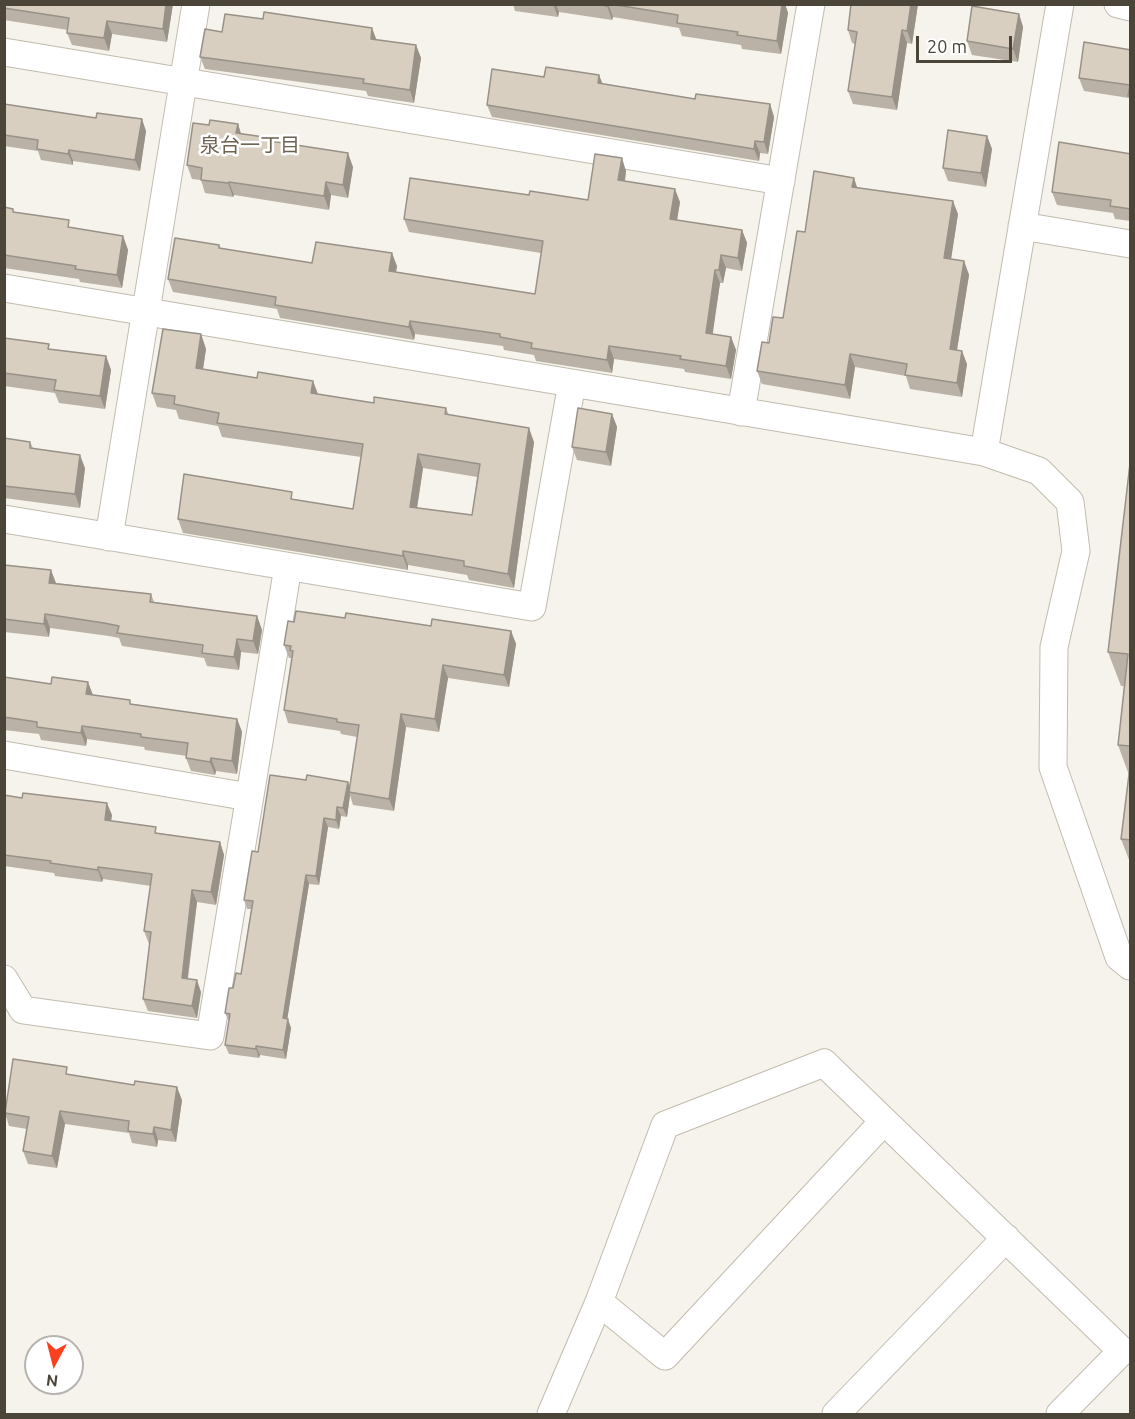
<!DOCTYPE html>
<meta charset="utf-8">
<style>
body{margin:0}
#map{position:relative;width:1135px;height:1419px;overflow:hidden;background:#f6f3ec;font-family:Ubuntu,sans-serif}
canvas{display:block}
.frame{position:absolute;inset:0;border:6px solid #4b4439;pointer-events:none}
.north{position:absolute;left:24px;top:1335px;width:60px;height:60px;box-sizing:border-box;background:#fff;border:2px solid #b7b4b0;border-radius:50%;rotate:187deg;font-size:16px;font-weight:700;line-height:24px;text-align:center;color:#4b4439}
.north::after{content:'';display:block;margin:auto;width:21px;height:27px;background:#fc3f1d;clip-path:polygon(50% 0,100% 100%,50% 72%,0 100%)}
.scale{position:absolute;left:916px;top:36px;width:96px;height:27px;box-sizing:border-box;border:3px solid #4b4439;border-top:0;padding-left:8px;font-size:18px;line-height:21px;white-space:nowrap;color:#4b4439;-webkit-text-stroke:4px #fff;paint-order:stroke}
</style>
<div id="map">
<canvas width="1135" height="1419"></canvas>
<div class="frame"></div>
<div class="north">N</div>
<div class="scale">20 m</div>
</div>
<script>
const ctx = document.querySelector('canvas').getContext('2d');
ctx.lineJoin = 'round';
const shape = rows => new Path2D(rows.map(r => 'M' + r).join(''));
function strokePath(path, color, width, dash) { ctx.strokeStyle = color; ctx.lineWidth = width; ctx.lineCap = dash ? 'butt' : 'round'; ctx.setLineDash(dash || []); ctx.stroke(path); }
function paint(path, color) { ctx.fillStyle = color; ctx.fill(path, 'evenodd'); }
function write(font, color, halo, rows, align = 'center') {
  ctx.font = font + ' Ubuntu,"Noto Sans JP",sans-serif'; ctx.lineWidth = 5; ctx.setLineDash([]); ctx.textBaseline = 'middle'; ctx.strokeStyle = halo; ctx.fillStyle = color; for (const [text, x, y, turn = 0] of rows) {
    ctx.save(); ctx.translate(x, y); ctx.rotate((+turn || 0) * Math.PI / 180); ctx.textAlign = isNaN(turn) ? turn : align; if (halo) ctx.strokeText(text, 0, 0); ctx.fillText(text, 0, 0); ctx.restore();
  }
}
const street = shape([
 [1118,4,1130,7],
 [4,52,781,181],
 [1022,226,1130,244],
 [4,288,984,452,1039,471,1070,502,1076,551,1054,647,1053,767,1119,957,1130,966],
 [741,412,811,4],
 [984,452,1060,4],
 [4,519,532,607,572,383],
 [109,537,196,4],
 [4,755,249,797],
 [4,979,23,1010,210,1036,288,567],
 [599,1302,665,1356,884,1121],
 [551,1414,599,1302,665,1125,824,1063,1122,1351,1060,1414],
 [836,1414,1006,1238]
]);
strokePath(street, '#c2bbae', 29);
strokePath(street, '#fff', 27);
paint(shape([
 [4,4,173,4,167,42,112,34,109,51,72,45,67,33,68,30,4,20],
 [513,4,785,4,788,13,781,54,742,49,741,45,682,36,679,28,613,17,612,20,559,12,558,17,515,11],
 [851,4,918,4,912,44,907,43,897,110,853,104,848,91,855,44,852,43,848,30],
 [1019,14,1023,27,1018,62,972,55,967,41],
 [222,32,376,40,416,45,421,58,414,103,368,96,366,91,205,69,200,57],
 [1131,50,1131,102,1129,98,1084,91,1079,78],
 [544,77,603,84,695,99,770,104,774,117,768,154,760,153,759,161,492,117,487,105],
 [4,104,146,131,140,171,73,161,73,165,41,160,38,151,4,146],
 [238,124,241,133,272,142,353,167,348,198,331,195,329,210,234,195,233,197,205,193,201,180,192,179,187,165,209,125],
 [987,136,992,149,986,187,948,181,943,168],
 [1131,154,1131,221,1115,219,1113,213,1057,205,1052,192],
 [626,171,625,181,680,202,677,220,742,230,747,243,742,271,726,268,723,283,720,283,712,334,731,337,736,350,731,379,685,372,684,369,614,359,612,373,536,361,534,355,504,350,503,346,415,334,414,340,280,318,277,309,173,292,168,279,219,245,221,249,312,263,397,266,396,272,535,294,541,253,409,232,404,219,529,195,588,200],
 [854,178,857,187,958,214,951,259,964,261,969,275,957,350,967,364,962,397,910,389,906,376,855,367,850,399,762,384,757,371,769,343,783,318,805,232],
 [4,207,15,213,72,228,123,236,128,250,122,288,80,282,79,279,4,268],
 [201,334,206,349,203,369,257,378,313,381,318,394,374,403,446,408,449,415,534,442,514,588,469,580,467,575,408,565,408,570,183,533,178,519,295,500,353,509,361,457,222,437,218,426,179,419,176,410,157,407,152,393],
 [423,468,477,477,472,515,417,508],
 [4,338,51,349,106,356,111,370,105,409,59,403,55,393,4,386],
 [612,414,617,427,611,466,577,460,572,447],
 [4,438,30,442,33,448,85,468,80,508,4,498],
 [1131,455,1131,865,1121,839,1129,775,1118,745,1124,686,1121,686,1108,652],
 [4,565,56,583,151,594,154,602,257,616,262,630,258,654,241,652,239,670,207,666,204,658,122,646,119,638,109,636,50,628,49,637,4,632],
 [345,618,431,626,511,631,516,644,509,687,448,678,439,732,406,727,394,811,353,805,350,795,347,817,341,816,339,829,328,827,319,885,309,884,287,1019,291,1028,286,1059,260,1055,259,1058,229,1054,225,1045,229,1022,225,1013,233,988,241,974,251,909,247,909,244,900,258,852,306,780,348,782,350,787,357,737,341,734,340,731,288,723,284,710,292,658,289,658,284,645,294,622],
 [4,677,132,704,237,719,242,732,237,774,216,771,215,775,191,771,186,758,187,756,145,750,144,747,87,739,86,746,41,740,39,734,4,730],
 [4,795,112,815,111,821,158,833,220,842,224,855,216,905,197,902,188,979,201,992,197,1018,148,1011,143,999,150,944,149,944,144,931,151,886,103,879,102,882,55,876,54,873,4,866],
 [70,1075,182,1100,176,1142,158,1140,157,1147,132,1143,129,1133,65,1124,57,1168,28,1164,23,1151,27,1129,9,1126,5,1113]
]), '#bab2a6');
paint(shape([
 [166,4,173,4,167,42,163,29],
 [553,4,556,4,559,12,558,17],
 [608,4,613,17,612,20,607,6],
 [782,4,785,4,788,13,781,54,777,41],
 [911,4,918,4,912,44,907,31],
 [1019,14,1023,27,1018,62,1013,49],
 [107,21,112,34,109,51,104,38],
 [372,28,377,41,371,39],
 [902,30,907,43,897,110,892,97],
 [416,45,421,58,414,103,410,90],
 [599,75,604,87,598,83],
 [770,104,774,117,768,154,764,142],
 [142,119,146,131,140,171,135,160],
 [238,124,242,138,236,133],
 [987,136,992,149,986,187,981,173],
 [755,141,760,153,759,161,754,149],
 [69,150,73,161,73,165,68,154],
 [348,153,353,167,348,198,343,185],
 [622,158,626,171,623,193,618,180],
 [854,178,858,191,852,187],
 [229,182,234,195,233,197,228,183],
 [326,182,331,195,329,210,324,196],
 [675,189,680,202,675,232,670,219],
 [953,201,958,214,949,272,944,258],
 [742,230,747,243,742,271,738,258],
 [123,236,128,250,122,288,117,275],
 [392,253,397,266,394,284,389,271],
 [721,255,726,268,723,283,719,270],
 [964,261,969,275,955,362,950,349],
 [715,270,720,283,711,346,706,333],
 [410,321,415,334,414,340,409,327],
 [201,334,206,349,201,382,196,368],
 [731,337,736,350,731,379,726,366],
 [609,346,614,359,612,373,607,360],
 [962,351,967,364,962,397,957,383],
 [850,354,855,367,850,399,845,385],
 [106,356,111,370,105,409,100,396],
 [313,381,318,395,311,393],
 [612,414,617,427,611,466,606,452],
 [529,428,534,442,514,588,508,574],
 [418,454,423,468,415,521,410,507],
 [80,455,85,468,80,508,75,494],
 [403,551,408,565,408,570,403,556],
 [51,570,56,583,49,583],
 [45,614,50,628,49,637,44,624],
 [257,616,262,630,258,654,253,641],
 [511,631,516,644,509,687,504,675],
 [237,639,241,652,239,670,234,657],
 [443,665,448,678,439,732,435,719],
 [88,682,93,695,86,694],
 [401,714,406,727,394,811,389,799],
 [237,719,242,732,237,774,232,761],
 [82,726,87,739,86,746,81,733],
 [211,758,216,771,215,775,210,762],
 [348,782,351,790,349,792,350,795,347,817,343,808],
 [107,803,112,815,109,833,105,820],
 [337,807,341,816,339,829,336,820],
 [324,818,328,827,319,885,316,876],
 [220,842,224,855,216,905,211,892],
 [98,867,103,879,102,882,98,870],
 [306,875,309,884,286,1027,283,1018],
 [192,890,197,902,186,990,182,978],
 [197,980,201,992,197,1018,192,1006],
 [288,1019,291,1028,286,1059,283,1050],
 [256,1046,260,1055,259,1058,256,1049],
 [177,1087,182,1100,176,1142,171,1130],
 [60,1111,65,1124,57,1168,52,1156],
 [154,1127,158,1140,157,1147,153,1134]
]), '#979187');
const building = shape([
 [4,4,166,4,163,29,107,21,104,38,67,33,69,18,4,8,4,4],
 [594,4,608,4,607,6,594,4],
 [610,4,782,4,777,41,737,35,738,32,677,23,678,15,610,4],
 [851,4,911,4,907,31,902,30,892,97,848,91,857,32,848,30,851,4],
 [972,6,1019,14,1013,49,967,41,972,6],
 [264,12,372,28,371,39,416,45,410,90,363,83,364,79,200,57,205,29,222,32,225,14,263,19,264,12],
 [1084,42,1131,50,1131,96,1128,96,1130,85,1079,78,1084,42],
 [546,67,599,75,598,83,695,99,696,94,770,104,764,142,755,141,754,149,487,105,492,69,544,77,546,67],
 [4,104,96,118,97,113,142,119,135,160,69,150,68,154,37,149,38,140,4,135,4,104],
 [210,120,238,124,236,133,271,138,270,141,348,153,343,185,326,182,324,196,229,182,228,183,201,180,202,168,187,165,193,123,209,125,210,120],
 [948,130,987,136,981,173,943,168,948,130],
 [1059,142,1131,154,1131,209,1110,206,1111,200,1052,192,1059,142],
 [595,154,622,158,618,180,675,189,670,219,742,230,738,258,721,255,719,270,715,270,706,333,731,337,726,366,680,359,681,356,609,346,607,360,531,348,532,343,500,337,500,334,410,321,409,327,275,305,276,297,168,279,175,238,219,245,219,248,312,263,316,242,392,253,389,271,535,294,543,241,404,219,410,178,529,195,530,191,588,200,595,154],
 [814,171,854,178,852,187,953,201,944,258,964,261,950,349,962,351,957,383,905,375,907,364,850,354,845,385,757,371,762,342,769,343,773,317,783,318,797,231,805,232,814,171],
 [4,207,13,209,13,212,69,220,68,227,123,236,117,275,75,269,76,266,4,255,4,207],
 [163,329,201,334,196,368,257,378,258,372,313,381,311,393,374,403,374,397,446,408,445,414,529,428,508,574,464,566,464,561,403,551,403,556,178,519,184,474,292,492,291,499,353,509,363,444,217,423,219,413,174,404,175,396,152,393,163,329],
 [418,454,480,464,472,515,410,507,418,454],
 [4,338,49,344,48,349,106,356,100,396,54,390,56,380,4,373,4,338],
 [578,408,612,414,606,452,572,447,578,408],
 [4,438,30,442,30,448,80,455,75,494,4,486,4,438],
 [1131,455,1131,746,1118,745,1128,654,1108,652,1131,455],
 [4,565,51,570,49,583,151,594,150,602,257,616,253,641,237,639,234,657,202,653,203,645,117,633,119,626,104,623,45,614,44,624,4,619,4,565],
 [296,611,345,618,346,613,431,626,432,619,511,631,504,675,443,665,435,719,401,714,389,799,349,792,359,725,337,722,337,719,284,710,293,651,290,650,291,646,284,645,288,621,294,622,296,611],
 [4,677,51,684,52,677,88,682,86,694,130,700,130,704,237,719,232,761,211,758,210,762,186,758,188,743,141,737,141,734,82,726,81,733,37,727,37,722,4,717,4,677],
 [1131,758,1131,840,1121,839,1131,758],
 [270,775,306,780,307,775,348,782,343,808,337,807,336,820,324,818,316,876,306,875,283,1018,288,1019,283,1050,256,1046,256,1049,225,1045,230,1014,225,1013,229,988,233,988,236,973,241,974,253,901,244,900,252,851,258,852,270,775],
 [23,793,107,803,105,820,156,827,155,833,220,842,211,892,192,890,182,978,197,980,192,1006,143,999,151,932,144,931,152,874,98,867,98,870,50,863,51,861,4,855,4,795,22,798,23,793],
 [13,1059,67,1067,66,1074,134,1085,135,1081,177,1087,171,1130,154,1127,153,1134,128,1131,129,1121,60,1111,52,1156,23,1151,29,1117,5,1113,13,1059]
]);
paint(building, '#d8cfc1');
strokePath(building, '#979187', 1.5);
write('20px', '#6e6250', '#fff', [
 ["泉台一丁目",250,145]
]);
</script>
